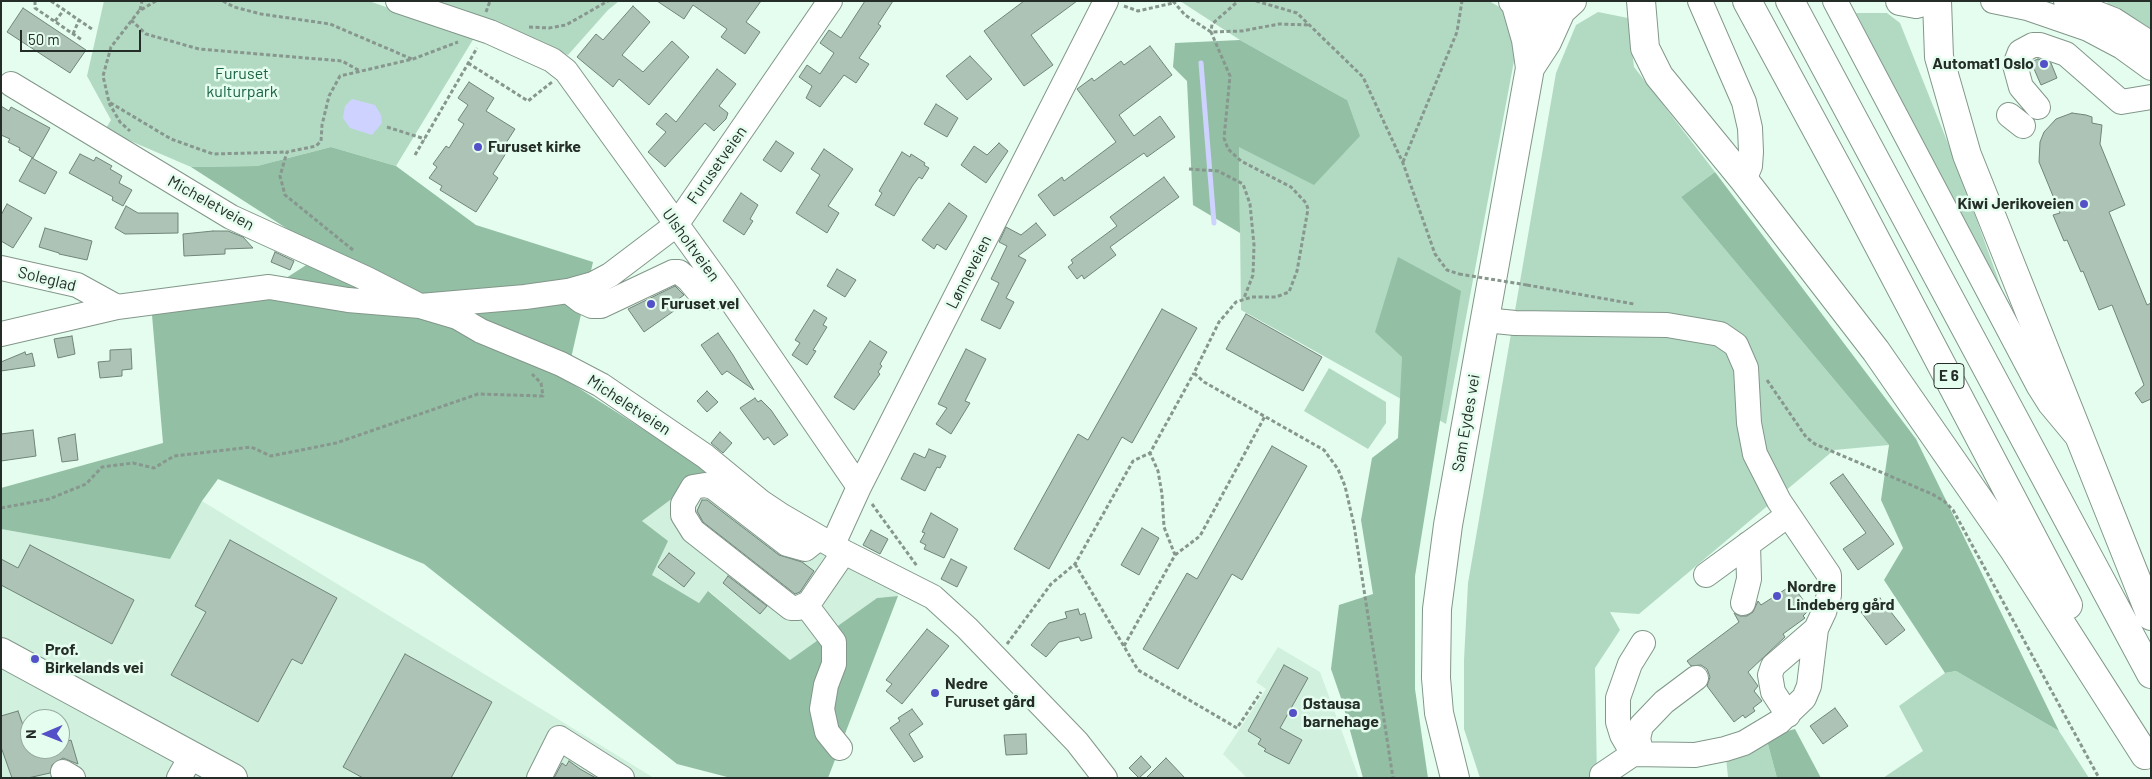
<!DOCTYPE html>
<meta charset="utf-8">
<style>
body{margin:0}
#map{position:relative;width:2152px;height:779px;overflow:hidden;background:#e5fdee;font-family:Barlow,sans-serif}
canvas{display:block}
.frame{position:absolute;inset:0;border:2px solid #242d28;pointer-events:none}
.north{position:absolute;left:20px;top:709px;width:50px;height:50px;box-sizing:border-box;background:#e5fdee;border:1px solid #98aa9f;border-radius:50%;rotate:269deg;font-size:14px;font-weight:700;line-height:20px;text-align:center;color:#242d28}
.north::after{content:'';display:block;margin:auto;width:18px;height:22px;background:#5450c7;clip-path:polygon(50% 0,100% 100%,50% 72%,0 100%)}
.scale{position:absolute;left:20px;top:30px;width:121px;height:22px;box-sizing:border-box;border:2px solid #242d28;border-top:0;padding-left:6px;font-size:15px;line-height:18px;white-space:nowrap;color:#242d28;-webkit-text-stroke:4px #e5fdee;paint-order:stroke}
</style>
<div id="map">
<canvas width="2152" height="779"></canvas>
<div class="frame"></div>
<div class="north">N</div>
<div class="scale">50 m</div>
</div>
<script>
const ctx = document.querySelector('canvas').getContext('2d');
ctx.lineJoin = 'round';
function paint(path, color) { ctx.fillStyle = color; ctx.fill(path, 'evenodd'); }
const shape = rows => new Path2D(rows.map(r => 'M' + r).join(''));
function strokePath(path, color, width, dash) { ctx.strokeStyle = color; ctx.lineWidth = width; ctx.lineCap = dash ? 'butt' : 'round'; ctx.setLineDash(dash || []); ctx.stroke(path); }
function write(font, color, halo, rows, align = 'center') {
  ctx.font = font + ' Barlow,sans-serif'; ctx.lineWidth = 5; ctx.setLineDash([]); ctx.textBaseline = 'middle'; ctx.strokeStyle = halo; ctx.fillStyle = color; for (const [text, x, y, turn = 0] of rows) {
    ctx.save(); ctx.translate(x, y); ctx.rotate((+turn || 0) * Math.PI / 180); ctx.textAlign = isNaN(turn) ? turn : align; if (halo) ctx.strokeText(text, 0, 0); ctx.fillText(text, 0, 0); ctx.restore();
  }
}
paint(shape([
 [709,471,899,592,898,596,877,598,790,660,709,591,699,603,652,575,642,521],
 [202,501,654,778,1,778,1,529,170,559],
 [30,719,60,719,60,749,30,749],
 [1278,647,1320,672,1359,778,1247,778,1223,754,1266,689,1256,682]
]), '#d1f0de');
paint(shape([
 [104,1,369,1,474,38,396,166,331,147,257,166,191,167,105,130,111,120,87,76],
 [432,1,619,1,608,10,568,55],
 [1180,1,1489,1,1503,9,1513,31,1514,61,1446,424,1241,310,1239,147,1347,100,1240,40],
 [2107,1,2151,1,2151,37,2108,7],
 [1598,12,1628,18,1634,67,1715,172,1681,197,1889,445,1834,450,1639,614,1610,612,1620,630,1595,668,1597,778,1480,778,1464,729,1464,660,1468,583,1556,73,1576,25],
 [1856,13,1887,13,1900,23,1959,171,2017,331],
 [1329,368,1386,402,1386,423,1368,449,1304,411],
 [1956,671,2059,731,2089,778,1883,778,1923,751,1899,706,1945,673],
 [1766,737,1777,778,1720,778,1728,777,1726,758]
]), '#b2dac3');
paint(shape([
 [1240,40,1347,100,1360,136,1314,185,1239,147,1240,233,1193,205,1187,81,1173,67,1175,43],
 [331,147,396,166,476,225,593,262,566,380,709,471,642,521,668,541,652,575,699,603,708,591,790,660,877,598,898,596,828,778,731,778,677,764,424,564,218,479,202,501,170,559,1,529,1,488,163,443,152,315,255,298,325,253,191,167,257,166],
 [1715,172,1916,439,2059,731,1956,671,1945,673,1884,580,1903,548,1881,500,1889,445,1681,197],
 [1398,257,1461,291,1415,576,1415,689,1428,778,1363,778,1342,701,1331,669,1339,605,1373,594,1361,520,1372,458,1398,438,1402,357,1375,332],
 [1795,729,1821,778,1777,778,1766,737]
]), '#93bfa5');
paint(shape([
 [352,99,375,105,381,115,382,123,372,135,350,128,343,118,345,106]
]), '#cdd3fe');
strokePath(shape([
 [1201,63,1214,223]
]), '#cdd3fe', 5);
const building = shape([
 [657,1,761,1,746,22,760,32,745,54,721,37,727,29,693,5,684,19,657,1],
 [865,1,893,1,878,24,881,26,859,58,869,64,856,83,844,75,820,107,806,98,812,86,799,77,807,65,820,74,834,53,820,43,829,30,841,38,865,1],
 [1024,1,1077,1,1031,35,1053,65,1024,86,984,31,1024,1],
 [633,6,650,22,622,55,643,72,672,41,689,57,649,105,619,79,613,87,577,57,596,34,603,40,633,6],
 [23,8,86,50,70,73,7,32,23,8],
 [1150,46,1172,75,1119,115,1134,136,1160,116,1175,137,1147,157,1144,153,1054,216,1038,195,1062,177,1064,181,1116,142,1077,89,1092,78,1094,81,1121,61,1124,65,1150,46],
 [970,56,992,79,967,100,946,76,970,56],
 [2038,59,2051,63,2057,78,2041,85,2031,62,2038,59],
 [717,69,736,84,719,106,728,113,726,119,714,131,705,123,665,167,648,152,666,132,656,124,666,113,676,122,717,69],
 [469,82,494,98,486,111,515,129,506,143,509,144,506,149,508,150,493,174,498,178,476,212,440,190,442,186,429,178,437,167,433,164,446,146,449,148,464,124,458,120,468,105,458,98,469,82],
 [936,104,958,118,947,137,924,124,936,104],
 [1,106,9,111,11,107,50,128,33,158,19,150,20,148,8,142,10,139,1,135,1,106],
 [2072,113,2086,115,2092,117,2092,123,2102,125,2100,144,2125,205,2109,212,2147,305,2151,303,2151,399,2142,403,2135,393,2144,385,2112,305,2099,310,2083,271,2081,272,2067,240,2064,241,2053,215,2060,213,2039,162,2040,142,2044,132,2056,119,2072,113],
 [776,141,794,153,781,172,763,160,776,141],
 [999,143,1008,151,986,183,961,165,974,146,987,155,999,143],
 [824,149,853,169,828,206,839,213,827,233,796,213,820,175,811,169,824,149],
 [902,152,910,157,911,154,925,163,924,165,929,168,922,179,919,177,913,185,894,216,875,205,882,193,879,191,902,152],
 [80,154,94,161,96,157,112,166,110,169,122,176,119,183,132,190,123,206,112,200,113,197,69,173,80,154],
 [32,158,57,172,45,194,19,181,32,158],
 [1164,177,1179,197,1110,247,1116,255,1084,279,1082,275,1077,279,1068,267,1073,263,1071,260,1117,226,1110,217,1164,177],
 [741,193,758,205,750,219,753,221,744,235,723,221,741,193],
 [949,203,967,216,965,220,946,250,937,244,934,249,922,240,949,203],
 [7,204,32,218,13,248,1,241,1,215,7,204],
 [126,206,138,213,178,213,178,233,125,234,115,228,126,206],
 [1036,223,1046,235,1018,256,1026,260,1006,298,1014,302,1000,329,981,320,999,283,991,279,1007,246,999,242,1006,227,1021,235,1036,223],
 [45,228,92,241,87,260,59,254,59,253,39,247,45,228],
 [213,231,228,231,243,237,253,248,225,249,225,254,184,256,183,234,213,231],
 [275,252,294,261,290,270,271,262,275,252],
 [837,269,856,280,845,297,827,286,837,269],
 [675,286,684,295,673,303,678,308,644,332,628,309,675,286],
 [1162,309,1197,328,1132,443,1122,437,1049,569,1014,549,1078,434,1088,440,1162,309],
 [814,310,827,318,823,325,827,327,813,350,816,351,807,365,792,355,800,343,795,340,814,310],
 [1246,314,1322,357,1303,391,1226,349,1246,314],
 [718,333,733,355,754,390,727,371,722,375,701,345,718,333],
 [72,336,75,354,58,358,54,339,72,336],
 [870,341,887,352,880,364,882,366,878,372,880,374,854,410,834,397,870,341],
 [131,349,132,369,122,370,122,376,100,378,98,362,110,361,110,350,131,349],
 [966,349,986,359,965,401,970,403,951,434,936,424,947,408,938,404,966,349],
 [25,352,26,355,32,353,35,366,1,371,1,362,25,352],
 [707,391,718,402,707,412,697,401,707,391],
 [755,398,758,402,761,400,771,410,788,435,774,445,768,437,764,440,740,408,755,398],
 [33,430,36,456,1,461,1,434,33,430],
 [720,432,732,443,723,453,711,443,720,432],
 [75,434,78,460,62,462,58,438,75,434],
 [1272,446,1307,466,1242,580,1232,574,1178,669,1143,649,1187,573,1197,579,1272,446],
 [929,449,946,456,940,468,937,467,925,491,901,479,914,453,925,458,929,449],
 [1843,474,1894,544,1858,570,1843,549,1866,533,1830,483,1843,474],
 [702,500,707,500,779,555,802,562,814,571,800,592,795,594,703,522,697,511,702,500],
 [931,513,958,529,944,558,924,549,926,545,920,542,925,533,922,532,931,513],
 [1142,528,1159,538,1139,575,1121,565,1142,528],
 [871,530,888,539,880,554,863,545,871,530],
 [230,540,337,598,302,664,292,659,258,722,171,675,206,612,195,606,230,540],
 [30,545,134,600,112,644,1,585,1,559,18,568,30,545],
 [669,553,695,573,684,587,658,567,669,553],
 [951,559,967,567,957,587,941,579,951,559],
 [728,576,767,606,760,614,723,583,728,576],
 [1792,585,1810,609,1803,616,1805,618,1783,634,1785,637,1748,672,1758,686,1754,691,1762,701,1753,708,1755,711,1745,718,1743,715,1734,722,1707,686,1710,677,1707,669,1701,665,1691,666,1687,661,1739,622,1734,613,1740,616,1747,616,1753,612,1758,601,1761,605,1792,585],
 [1880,598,1905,630,1886,645,1861,612,1880,598],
 [1078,609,1080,615,1085,613,1092,638,1081,641,1079,637,1059,642,1046,657,1031,645,1049,623,1067,618,1065,612,1078,609],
 [927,629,949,646,902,704,886,691,892,684,886,680,927,629],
 [405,654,492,702,451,778,363,778,343,767,405,654],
 [1284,665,1308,678,1280,728,1302,740,1289,764,1264,751,1266,749,1258,744,1261,739,1248,731,1284,665],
 [1835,708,1848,726,1823,744,1810,726,1835,708],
 [912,709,923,724,909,734,923,757,914,762,890,728,900,721,898,718,912,709],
 [18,711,25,731,30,737,30,749,60,749,60,744,71,740,78,764,63,758,52,765,50,773,28,778,12,778,1,747,1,716,18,711],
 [1026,734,1027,754,1006,755,1004,735,1026,734],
 [1141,756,1151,767,1139,778,1129,768,1141,756],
 [1166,758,1185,778,1146,778,1166,758],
 [569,761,580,769,596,778,554,778,562,763,566,766,569,761]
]);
paint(building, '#adc3b6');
strokePath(building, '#708579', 1);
const minor = shape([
 [398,1,490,32,552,60,566,71,724,290,859,487],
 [1700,1,1744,102,1750,128,1751,152,1750,166,1744,180],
 [1835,1,2038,385,2050,404,2075,434],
 [1993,1,2027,8,2088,29,2122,47,2151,68],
 [2066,1,2114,20,2151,44],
 [11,84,231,217,367,279,420,306,457,317,481,331,561,364,601,385,705,456,761,502,782,516,844,552,933,597,967,628,1077,742,1105,778],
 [2038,107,2021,87,2015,65,2020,52,2033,45,2040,45,2066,54,2121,102,2151,97],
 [2009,115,2023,126],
 [1,268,77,285,117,307],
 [568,291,581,301,592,306,601,306,673,272,679,272,689,280,703,297,707,298,714,297,724,290],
 [1485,320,1515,323,1667,325,1720,334,1736,345,1746,368,1749,423,1755,454,1779,501,1829,575,1829,595,1824,612,1816,629,1773,666,1770,675,1773,692,1788,715],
 [1,334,117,307,269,287,348,300,420,306,525,297,568,291,593,284,610,275,676,225,830,1],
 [819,538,805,549,787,544,713,487,705,485,693,487,683,504,683,515,693,531,791,608,798,608,809,603,844,552],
 [833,544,859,487,1106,1],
 [1706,575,1788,515],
 [1743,603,1749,579,1748,544],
 [806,605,834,642,834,664,826,685,822,709,827,732,840,748],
 [1642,753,1638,739,1641,726,1664,702,1696,678],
 [1633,754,1622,735,1618,722,1618,698,1630,664,1643,643],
 [63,772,73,778],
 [1602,775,1633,754,1695,755,1725,749,1744,743,1779,722,1804,698,1809,686,1816,629],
 [179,778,192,755],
 [539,778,559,738,622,778]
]);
const major = shape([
 [1513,1,1524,11,1542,16,1561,11,1572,1],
 [1900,1,1916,4,1927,1],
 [1530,68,1547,42,1561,11],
 [1,652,233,778],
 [1455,778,1439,713,1436,678,1437,609,1448,525,1530,68,1526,40,1516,5]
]);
const highway = shape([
 [1641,1,1645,48,1659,76,1744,180,1876,351,2014,550,2145,755],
 [1747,1,1850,191,2068,605],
 [1790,1,2151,674],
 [1937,1,1939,57,1967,155,2151,616]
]);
strokePath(minor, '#82978a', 26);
strokePath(major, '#82978a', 30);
strokePath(highway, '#82978a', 30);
strokePath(shape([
 [35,1,35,8,82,40],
 [51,1,92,29],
 [156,1,139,11,111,47,103,76,109,102,171,139,213,154,287,152],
 [223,1,234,7,261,14,330,24,412,59],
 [1173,1,1185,15,1211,32,1242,31,1279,24,1310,25],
 [1256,1,1297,13,1363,77,1403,163,1435,254,1447,270,1459,274],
 [1236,3,1212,24,1211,32,1230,76,1224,138,1228,149,1241,161,1291,187,1306,203,1308,209,1297,271,1289,292,1276,297,1252,297,1236,302,1219,322,1194,373,1204,382,1324,450,1338,469,1345,486,1354,525,1393,778],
 [1124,6,1138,11,1173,3],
 [140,10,142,1],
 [486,12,490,1],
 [131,20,146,34,199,49,342,61,360,71],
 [55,21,64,10],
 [529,27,549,28,566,25,608,1],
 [73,34,79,20],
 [468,63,528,101,552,82],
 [109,103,120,122,130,131],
 [387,127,425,139],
 [415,155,477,48],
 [1403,162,1457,32,1462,1],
 [1189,169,1218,171,1243,184,1250,204,1254,245,1253,275,1244,298],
 [353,250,285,195,280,176,287,152,316,146,321,141,322,125,329,96,340,76,413,59,458,42],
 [1527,285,1634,304],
 [1767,380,1806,437,1815,444,1932,494,1944,501,1953,510,2099,778],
 [872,504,917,566],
 [1,508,49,499,86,484,102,467,133,463,154,468,174,456,251,447,271,456,336,443,478,394,543,396,541,383,532,374],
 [1175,555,1200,536,1265,416],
 [1075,564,1138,670,1237,728,1261,692],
 [1007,644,1051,584,1075,564,1133,461,1150,453,1194,373],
 [1124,646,1175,555,1164,527,1162,494,1158,471,1150,453]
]), '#87978d', 3, [4, 2.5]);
strokePath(minor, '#fff', 24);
strokePath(major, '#fff', 28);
strokePath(highway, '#fff', 28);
strokePath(shape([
 [1459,274,1527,285]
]), '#87978d', 3, [4, 2.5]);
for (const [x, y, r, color] of [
 [2044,64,5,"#5450c7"],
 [478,147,5,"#5450c7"],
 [2084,204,5,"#5450c7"],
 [651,304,5,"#5450c7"],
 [1777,596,5,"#5450c7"],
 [35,659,5,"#5450c7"],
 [935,693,5,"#5450c7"],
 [1293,713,5,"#5450c7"]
]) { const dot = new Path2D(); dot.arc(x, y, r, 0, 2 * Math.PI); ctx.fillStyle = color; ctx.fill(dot); strokePath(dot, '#e5fdee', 2); }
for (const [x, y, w] of [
 [1949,376,30]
]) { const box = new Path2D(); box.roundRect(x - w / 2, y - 12.5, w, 25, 4); ctx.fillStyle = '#e5fdee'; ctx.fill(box); strokePath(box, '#242d28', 1); }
write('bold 15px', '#242d28', null, [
 ["E 6",1949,376]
]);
write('bold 16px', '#242d28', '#e5fdee', [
 ["Automat1 Oslo",2034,64,"right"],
 ["Furuset kirke",488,147],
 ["Kiwi Jerikoveien",2074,204,"right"],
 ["Furuset vel",661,304],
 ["Nordre",1787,587],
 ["Lindeberg gård",1787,605],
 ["Prof.",45,650],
 ["Birkelands vei",45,668],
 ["Nedre",945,684],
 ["Furuset gård",945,702],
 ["Østausa",1303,704],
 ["barnehage",1303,722]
], 'left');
write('16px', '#1b6342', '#e5fdee', [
 ["Furuset",242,74],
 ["kulturpark",242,92]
]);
write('16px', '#242d28', '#e5fdee', [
 ["Furusetveien",717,165,-55],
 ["Micheletveien",211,203,29],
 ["Ulsholtveien",691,245,54],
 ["Lønneveien",969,272,-63],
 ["Soleglad",47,279,14],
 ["Micheletveien",629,405,33],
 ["Sam Eydes vei",1466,423,-80]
]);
</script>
